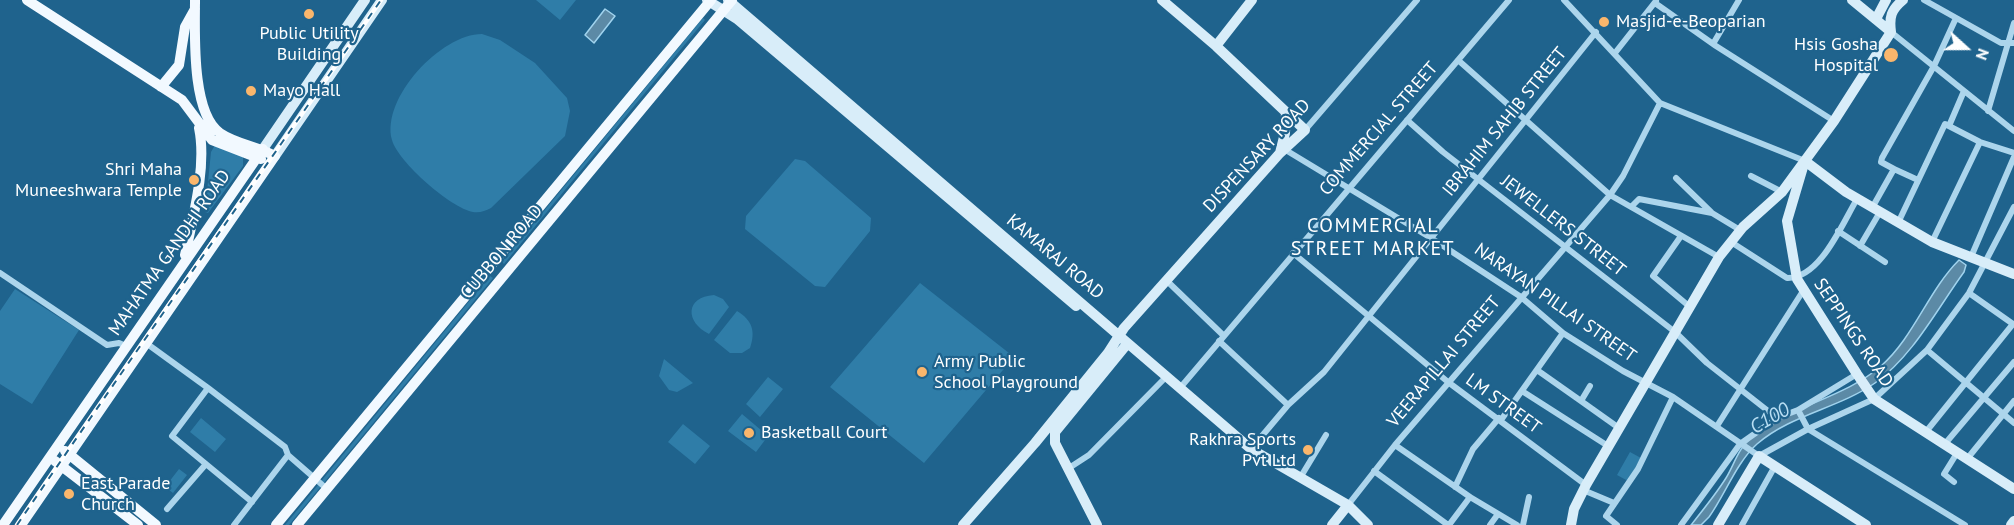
<!DOCTYPE html>
<style>
body{margin:0}
#map{position:relative;width:2014px;height:525px;overflow:hidden;background:#1f638d;font-family:"PT Sans",sans-serif}
canvas{display:block}
.north{position:absolute;left:1936px;top:18px;width:60px;height:60px;-webkit-text-stroke:4px #1f638d;paint-order:stroke;rotate:111deg;font-size:16px;font-weight:700;line-height:24px;text-align:center;color:#fff}
.north::after{content:'';display:block;margin:auto;width:21px;height:27px;background:#fff;clip-path:polygon(50% 0,100% 100%,50% 72%,0 100%)}
</style>
<div id="map">
<canvas width="2014" height="525"></canvas>
<div class="north">N</div>
</div>
<script>
const ctx = document.querySelector('canvas').getContext('2d');
ctx.lineJoin = 'round';
function fillPath(path, color) {
  ctx.fillStyle = color;
  ctx.fill(path, 'evenodd');
}
function stroke(path, color, width, dash) {
  ctx.strokeStyle = color;
  ctx.lineWidth = width;
  ctx.lineCap = dash ? 'butt' : 'round';
  ctx.setLineDash(dash || []);
  ctx.stroke(path);
}
function label(font, color, halo, rows, align = 'center') {
  ctx.font = font + ' "PT Sans",sans-serif';
  ctx.lineWidth = 4.5;
  ctx.setLineDash([]);
  ctx.textBaseline = 'middle';
  ctx.strokeStyle = halo;
  ctx.fillStyle = color;
  for (const [text, x, y, turn = 0] of rows) {
    ctx.save();
    ctx.translate(x, y);
    ctx.rotate((+turn || 0) * Math.PI / 180);
    ctx.textAlign = isNaN(turn) ? turn : align;
    if (halo) ctx.strokeText(text, 0, 0);
    ctx.fillText(text, 0, 0);
    ctx.restore();
  }
}
fillPath(new Path2D(`
 M536,0H576L560,20Z
 M703,18L705,20L504,264L502,262Z
 M482,34L500,40L535,63L567,98L570,111L565,136L491,208C485,211 480,213 473,212C451,208 398,162 392,140C381,98 441,34 482,34Z
 M215,145L243,156V166L208,213L205,212L211,152Z
 M795,159L805,161L871,218L870,231L825,287L815,286L745,229L746,216Z
 M490,276L493,278L289,525H285Z
 M920,283L1014,357L924,463L830,387Z
 M15,289L79,330L32,404L0,384V311Z
 M714,295L723,299L729,307L709,334C685,322 685,297 714,295Z
 M737,311C752,320 756,331 750,348L742,353H730L714,340Z
 M664,359L693,383L677,392L669,390L659,376Z
 M768,377L783,389L760,417L746,404Z
 M742,414L768,436L756,452L728,431Z
 M201,418L226,439L215,452L190,432Z
 M683,424L710,446L695,464L668,442Z
 M1630,452L1641,458L1628,481L1617,475Z
 M179,469L187,475L173,493L165,487Z`), '#2f7da8');
const water = new Path2D(`
 M605,9L615,16L594,43L585,35Z
 M1959,260L1966,265L1964,272C1937,309 1913,356 1875,383C1839,408 1790,415 1757,444C1736,463 1725,495 1709,517L1701,525H1691C1703,510 1716,494 1726,478C1734,465 1738,449 1750,439C1787,406 1843,399 1881,366C1914,337 1928,291 1959,260Z`);
fillPath(water, '#5c8aa6');
stroke(water, '#a0d3ee', 1.5);
stroke(new Path2D(`
 M1564,0L1660,103L1805,161
 M1924,0L2001,43H2014
 M1655,3L1716,46L1834,121
 M1891,32L2014,131
 M1713,44L1739,0
 M1615,53L1656,1
 M1458,60L1610,195L1719,257
 M1988,111L2014,23
 M1407,120L1443,152L1675,332L1707,363L1777,418L1798,410L1857,374
 M1949,126L1964,91
 M1305,130L1417,0
 M1284,149L1431,238L1521,297L1563,333L1623,371L1673,397L1759,456L1808,429L1874,399L1927,350L1969,293L2014,207
 M1894,169L1881,162L1882,158L1934,66L1956,18
 M1751,176L1782,192
 M1676,178L1711,212
 M1631,207L1639,199L1712,213L1740,230
 M1872,208L1894,169L1918,180
 M1898,223L1945,124L1980,142L2014,153
 M1838,231L1885,262
 M1681,236L1653,276L1690,307
 M1731,242L1787,278C1820,279 1842,224 1857,199
 M1932,242L1980,142
 M1860,246L1880,212
 M1293,253L1448,382L1586,485
 M1971,257L2014,157
 M0,273L107,345L119,343L126,346
 M1166,280L1224,336
 M1219,341L1288,405
 M146,343L208,388
 M1927,350L2014,423
 M1537,370L1581,401
 M1590,386L1581,401L1619,428
 M1180,388L1509,0
 M1522,391L1608,446
 M1798,410L1808,429L1965,525
 M1501,420L1563,333
 M1717,426L1803,291
 M1925,433L2013,324L1969,293
 M1395,445L1470,497L1517,525
 M1944,445L2014,362
 M1251,449L1288,405L1324,372L1596,32
 M1967,459L2014,401
 M1069,468L1089,455L1166,377
 M1374,471L1448,525
 M1300,478L1326,435
 M1954,482L1944,474L1957,453
 M1455,487L1473,449L1499,418
 M1583,490L1614,503
 M252,502L172,436L208,388L285,447L288,455L327,489
 M1348,505L1395,445L1610,195L1623,176L1660,103
 M167,509L206,464
 M234,525L288,455
 M1449,525L1470,497
 M1490,525L1498,514
 M1523,525L1529,497
 M1617,525L1606,516L1638,469L1673,397
 M1681,525L1740,444L1777,418
 M1742,525L1775,466`), '#acd5ec', 6);
stroke(new Path2D(`
 M707,0L737,19L1076,306
 M728,0L1251,449L1348,505L1368,525
 M1852,0L1891,32
 M1876,19L1886,0
 M1891,32C1889,17 1891,10 1903,0
 M1216,46L1252,0
 M263,149L365,0
 M1280,153L1285,133L1286,112
 M275,156L382,0
 M1805,161L1846,192L1932,242L2014,274
 M1803,167L1787,221L1797,279L1857,374L1874,399L2014,489
 M963,525L1035,443L1108,353L1124,328L1280,153L1305,130L1216,46L1162,0
 M1097,525L1055,443V432L1127,344
 M1332,525L1348,505
 M1571,525L1574,509L1586,485L1719,257L1743,227L1782,192L1834,121L1891,32
 M1718,525L1759,456L1866,525
 M2011,525L2014,521`), '#d8edf9', 10);
stroke(new Path2D(`
 M27,0L182,100L212,140L261,159
 M161,87L179,65L185,27L195,9
 M185,255C193,217 207,166 199,128
 M65,451L156,525
 M55,461L138,525
 M3,525L263,149
 M21,525L275,156C257,146 236,144 220,133C191,113 195,32 195,0
 M276,525L711,0
 M297,525L732,0`), '#f2f9ff', 10);
const rail = new Path2D(`
 M17,525C137,349 260,175 381,0`);
stroke(rail, '#fff', 4.5);
stroke(rail, '#1f638d', 2, [7]);
for (const [x, y, r, color] of [
 [309,14,6,"#fab66c"],
 [1604,22,6,"#fab66c"],
 [1891,55,8,"#fab66c"],
 [251,91,6,"#fab66c"],
 [194,180,6,"#fab66c"],
 [922,372,6,"#fab66c"],
 [749,433,6,"#fab66c"],
 [1308,450,6,"#fab66c"],
 [69,494,6,"#fab66c"]
]) {
  const dot = new Path2D();
  dot.arc(x, y, r, 0, 2 * Math.PI);
  ctx.fillStyle = color;
  ctx.fill(dot);
  stroke(dot, '#1f638d', 2);
}
label('18px', '#fff', '#1f638d', [
 ["Masjid-e-Beoparian",1616,22],
 ["Public Utility",309,34,"center"],
 ["Building",309,55,"center"],
 ["Hsis Gosha",1878,45,"right"],
 ["Hospital",1878,66,"right"],
 ["Mayo Hall",263,91],
 ["Shri Maha",182,170,"right"],
 ["Muneeshwara Temple",182,191,"right"],
 ["Army Public",934,362],
 ["School Playground",934,383],
 ["Basketball Court",761,433],
 ["Rakhra Sports",1296,440,"right"],
 ["Pvt Ltd",1296,461,"right"],
 ["East Parade",81,484],
 ["Church",81,505]
], 'left');
label('18px', '#fff', '#1f638d', [
 ["IBRAHIM SAHIB STREET",1505,122,-51],
 ["COMMERCIAL STREET",1379,129,-49],
 ["DISPENSARY ROAD",1257,156,-47],
 ["JEWELLERS STREET",1563,226,38],
 ["CUBBON ROAD",502,252,-50],
 ["MAHATMA GANDHI ROAD",170,253,-55],
 ["KAMARAJ ROAD",1055,257,40],
 ["NARAYAN PILLAI STREET",1555,303,35],
 ["SEPPINGS ROAD",1853,333,56],
 ["VEERAPILLAI STREET",1444,362,-50],
 ["LM STREET",1503,404,36]
]);
ctx.letterSpacing = '1.5px';
label('20px', '#fff', '#1f638d', [
 ["COMMERCIAL",1373,226],
 ["STREET MARKET",1373,249]
]);
ctx.letterSpacing = '0px';
label('italic 20px', '#b8def3', '#1f638d', [
 ["C100",1770,419,-30]
]);
</script>
